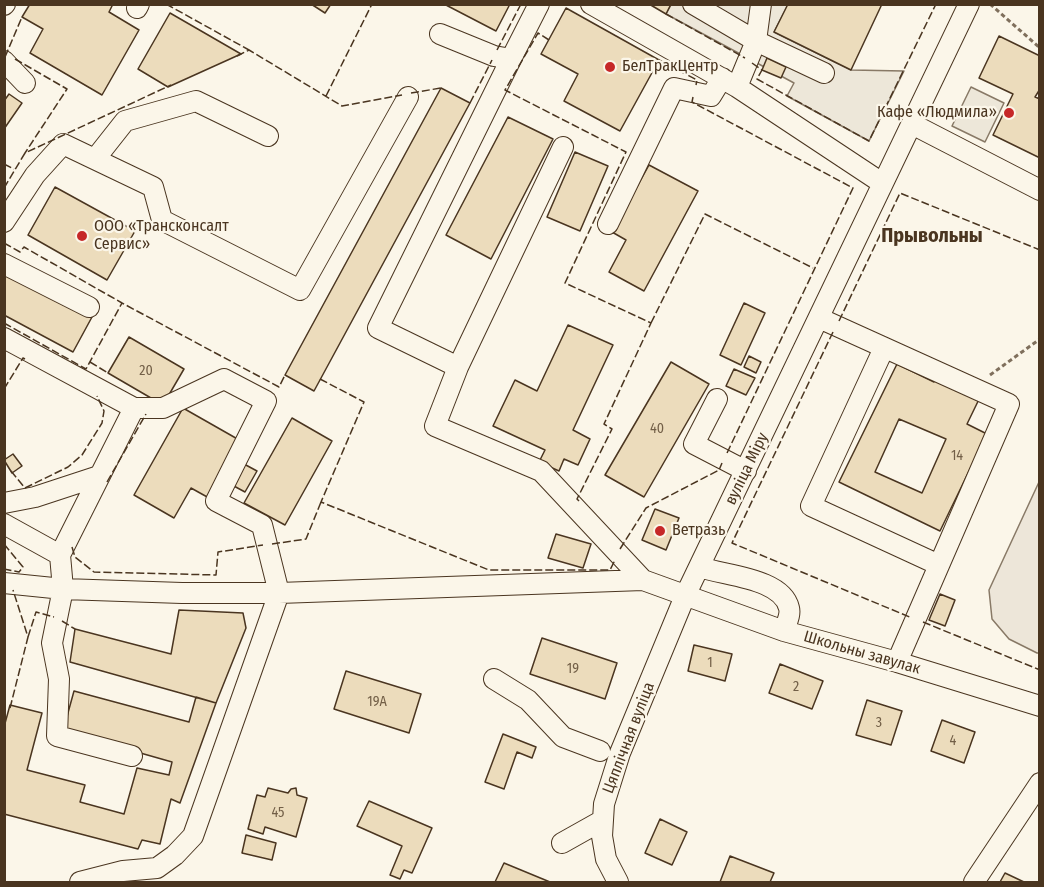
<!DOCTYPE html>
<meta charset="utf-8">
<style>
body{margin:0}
#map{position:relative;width:1044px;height:887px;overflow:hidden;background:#fbf6e9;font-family:"Fira Sans Condensed",sans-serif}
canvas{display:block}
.frame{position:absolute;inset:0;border:6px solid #4a3520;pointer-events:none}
</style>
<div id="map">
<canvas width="1044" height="887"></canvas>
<div class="frame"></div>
</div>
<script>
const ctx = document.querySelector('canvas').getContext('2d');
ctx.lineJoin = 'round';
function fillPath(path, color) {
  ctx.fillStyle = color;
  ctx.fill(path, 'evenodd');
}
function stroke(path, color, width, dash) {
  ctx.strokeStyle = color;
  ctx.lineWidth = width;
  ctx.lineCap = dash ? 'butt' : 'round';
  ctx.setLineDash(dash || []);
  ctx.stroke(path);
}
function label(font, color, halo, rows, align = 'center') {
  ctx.font = font + ' "Fira Sans Condensed",sans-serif';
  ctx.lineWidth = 4.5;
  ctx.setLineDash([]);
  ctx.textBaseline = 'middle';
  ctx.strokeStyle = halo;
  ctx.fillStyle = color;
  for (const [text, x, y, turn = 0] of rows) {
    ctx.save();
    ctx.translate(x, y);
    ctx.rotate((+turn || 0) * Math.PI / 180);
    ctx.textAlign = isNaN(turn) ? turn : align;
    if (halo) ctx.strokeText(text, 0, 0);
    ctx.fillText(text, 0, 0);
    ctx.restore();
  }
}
const green = new Path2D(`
 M1039,482L1040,653H1037L1009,639L992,619L989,590Z`);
fillPath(green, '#ede6d9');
stroke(green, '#887966', 1.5);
const parking = new Path2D(`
 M671,5H788L774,32L851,70L904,71L869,141L787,96L794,83L666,14Z
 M971,87L1004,103L985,142L952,126Z`);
fillPath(parking, '#ede7d9');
stroke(parking, '#887966', 1.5);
const building = new Path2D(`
 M30,4H113L109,12L139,30L102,95L30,53L43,29L22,17Z
 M311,4H331L325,13Z
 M444,4H510L496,31Z
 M649,4H671L666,14Z
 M788,4H882L851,70L774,32Z
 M566,8L659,60L620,131L564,101L578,74L541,54Z
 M170,13L241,54L168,87L138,69Z
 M999,36L1040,56V89L1035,97L1040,99V158L993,135L1013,94L979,78Z
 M767,58L786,67L781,78L762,70Z
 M441,88L470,103L314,391L285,375Z
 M9,94L22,103L4,129V101Z
 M508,117L553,139L491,259L446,235Z
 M575,152L608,166L580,231L547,217Z
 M649,165L698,191L644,291L609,272L626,240L612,232Z
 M55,187L135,231L107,280L28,235Z
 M4,270L92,317L73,352L4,315Z
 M744,303L765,313L741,365L720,355Z
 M568,325L613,345L573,430L590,439L578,465L564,459L559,471L539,462L545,450L493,426L515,380L537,391Z
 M129,337L184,369L163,405L108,373Z
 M749,356L761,362L756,373L744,367Z
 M671,362L709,384L644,497L605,475Z
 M897,364L934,382L941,368L984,389L967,424L987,434L940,531L839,482ZM899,419L946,439L922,493L875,472Z
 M734,369L755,378L746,395L726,386Z
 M183,408L241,441L209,498L191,488L174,518L134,495Z
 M292,418L332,441L285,525L244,503Z
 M13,454L22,466L12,473L4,460Z
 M244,464L257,471L245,492L232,485Z
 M655,509L679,518L666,550L642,540Z
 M556,534L591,544L583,568L548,558Z
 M940,594L955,600L945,626L929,620Z
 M179,610L243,613L246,628L216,703L70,662L75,629L171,654Z
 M542,638L617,663L605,699L530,674Z
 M694,645L732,654L725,681L688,671Z
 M780,664L823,681L812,709L769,693Z
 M346,671L421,694L409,733L334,709Z
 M74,691L189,722L196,697L216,703L180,803L171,799L160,844L142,840L138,849L4,814V727L10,705L42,713L27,770L85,785L80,802L124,814L137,768L169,775L172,762L63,731Z
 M867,700L902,711L891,745L856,735Z
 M942,720L975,732L964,763L931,751Z
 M503,734L536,747L532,758L517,752L504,789L485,782Z
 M268,788L288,793L291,789L296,788L297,795L307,798L296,837L265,827L263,834L248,829L257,795L265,797Z
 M369,801L432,828L412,873L404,870L400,879L390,875L402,846L357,826Z
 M660,819L687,832L672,865L645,853Z
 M246,835L276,843L272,860L242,853Z
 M730,856L774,873L770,882H720Z
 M504,863L550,882H495Z
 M1005,873L1024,882H1000Z`);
fillPath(building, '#ecdcbc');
stroke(building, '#4a3520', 1.5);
const minor = new Path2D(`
 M591,4L737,87L882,183
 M693,4L756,41L824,73
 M4,5L5,4
 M137,8L139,4
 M440,34L494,56L511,59L539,4
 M511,59L378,328L458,367L563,147
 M4,61L25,83
 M737,87L756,41L761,4
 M912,124L1040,190
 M95,159L125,121L196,101L268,136
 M4,222L35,175L63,144L153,187L162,220L300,290L408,97
 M608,224L674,88L711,96L722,78
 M4,264L89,307
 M819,318L1009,404L897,662
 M4,338L134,408H163L224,379L266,401L216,501L262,525L279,593L193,836L175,855L157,868L123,871L80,882
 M884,348L811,506L939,565
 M458,367L435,426L541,471L643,580
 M717,399L694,444L746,471
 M4,503L35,497L99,476
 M4,524L60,555L63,589L52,643L59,679L57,736L132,756
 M60,555L134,408
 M700,567C725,576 782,578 789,608C791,615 786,624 784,631
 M4,583L63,589L182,593H279L643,580L784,631L897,662L1040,706
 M494,679L528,700L563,737L600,751
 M562,843L603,820
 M618,882L606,859L602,836L604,804L620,753L685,596L969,4
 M974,882L1040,783`);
stroke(minor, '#4a3520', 22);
stroke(new Path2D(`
 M990,4L1040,48
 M990,375L1040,339`), '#7f6f5c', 3, [4.5, 3]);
stroke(minor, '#fbf6e9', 20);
stroke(new Path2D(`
 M166,4L249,50
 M666,14L745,58
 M549,40L538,33L505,90L626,152L565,283L651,323L604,424L612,429L577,499L579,501
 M497,50L521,4
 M237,56L249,50L342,106L402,95
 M5,57L22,17
 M15,59L67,89L25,153
 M659,60L697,80L696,85
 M752,63L762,70L757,79L869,141L936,4
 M411,93L441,88
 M326,96L372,4
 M693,97L692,102L853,188L727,453
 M470,103L492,60
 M4,164L14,169
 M4,188L25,153L171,85
 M4,243L20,252L24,247L122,303L279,387L285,375
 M839,321L900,193L1040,250
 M4,323L86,369L122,303
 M651,323L705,214L813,268
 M833,332L732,543L912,618
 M90,362L108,373
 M320,379L364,402L321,502L489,570H610L615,560
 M4,389L23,358L25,359
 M11,471L25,488L68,467L82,455L102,423L104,411L97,396
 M107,482L146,414
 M4,544L23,567L19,572L4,569
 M272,544L306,539L321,502
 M72,547L75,557L94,572L216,575L218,552L263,545
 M620,549L646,508L719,470L722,463
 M62,621L75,629
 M923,622L1040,670
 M28,637L36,612L54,617
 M10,708L28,637L13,590`), '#4a3520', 1.5, [8, 3]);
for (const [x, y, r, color] of [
 [610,67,6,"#c62828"],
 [1009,113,6,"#c62828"],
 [82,236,6,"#c62828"],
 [660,531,6,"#c62828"]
]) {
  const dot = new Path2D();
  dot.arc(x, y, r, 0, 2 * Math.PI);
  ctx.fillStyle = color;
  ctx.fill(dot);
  stroke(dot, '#fbf6e9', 2);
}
label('14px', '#725f47', null, [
 ["20",146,371],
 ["40",657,429],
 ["14",957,456],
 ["1",710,663],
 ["19",573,669],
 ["2",796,687],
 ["19А",377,702],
 ["3",879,723],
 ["4",953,741],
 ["45",278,813]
]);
label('16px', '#4a3520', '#fbf6e9', [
 ["БелТракЦентр",622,67],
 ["Кафе «Людмила»",997,113,"right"],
 ["ООО «Трансконсалт",94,227],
 ["Сервис»",94,245],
 ["Ветразь",672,531]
], 'left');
label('16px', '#4a3520', '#fbf6e9', [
 ["вуліца Міру",747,469,-64],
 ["Школьны завулак",862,653,16],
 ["Цяплічная вуліца",629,738,-69]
]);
label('bold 20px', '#4a3520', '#fbf6e9', [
 ["Прывольны",932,236]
]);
</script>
